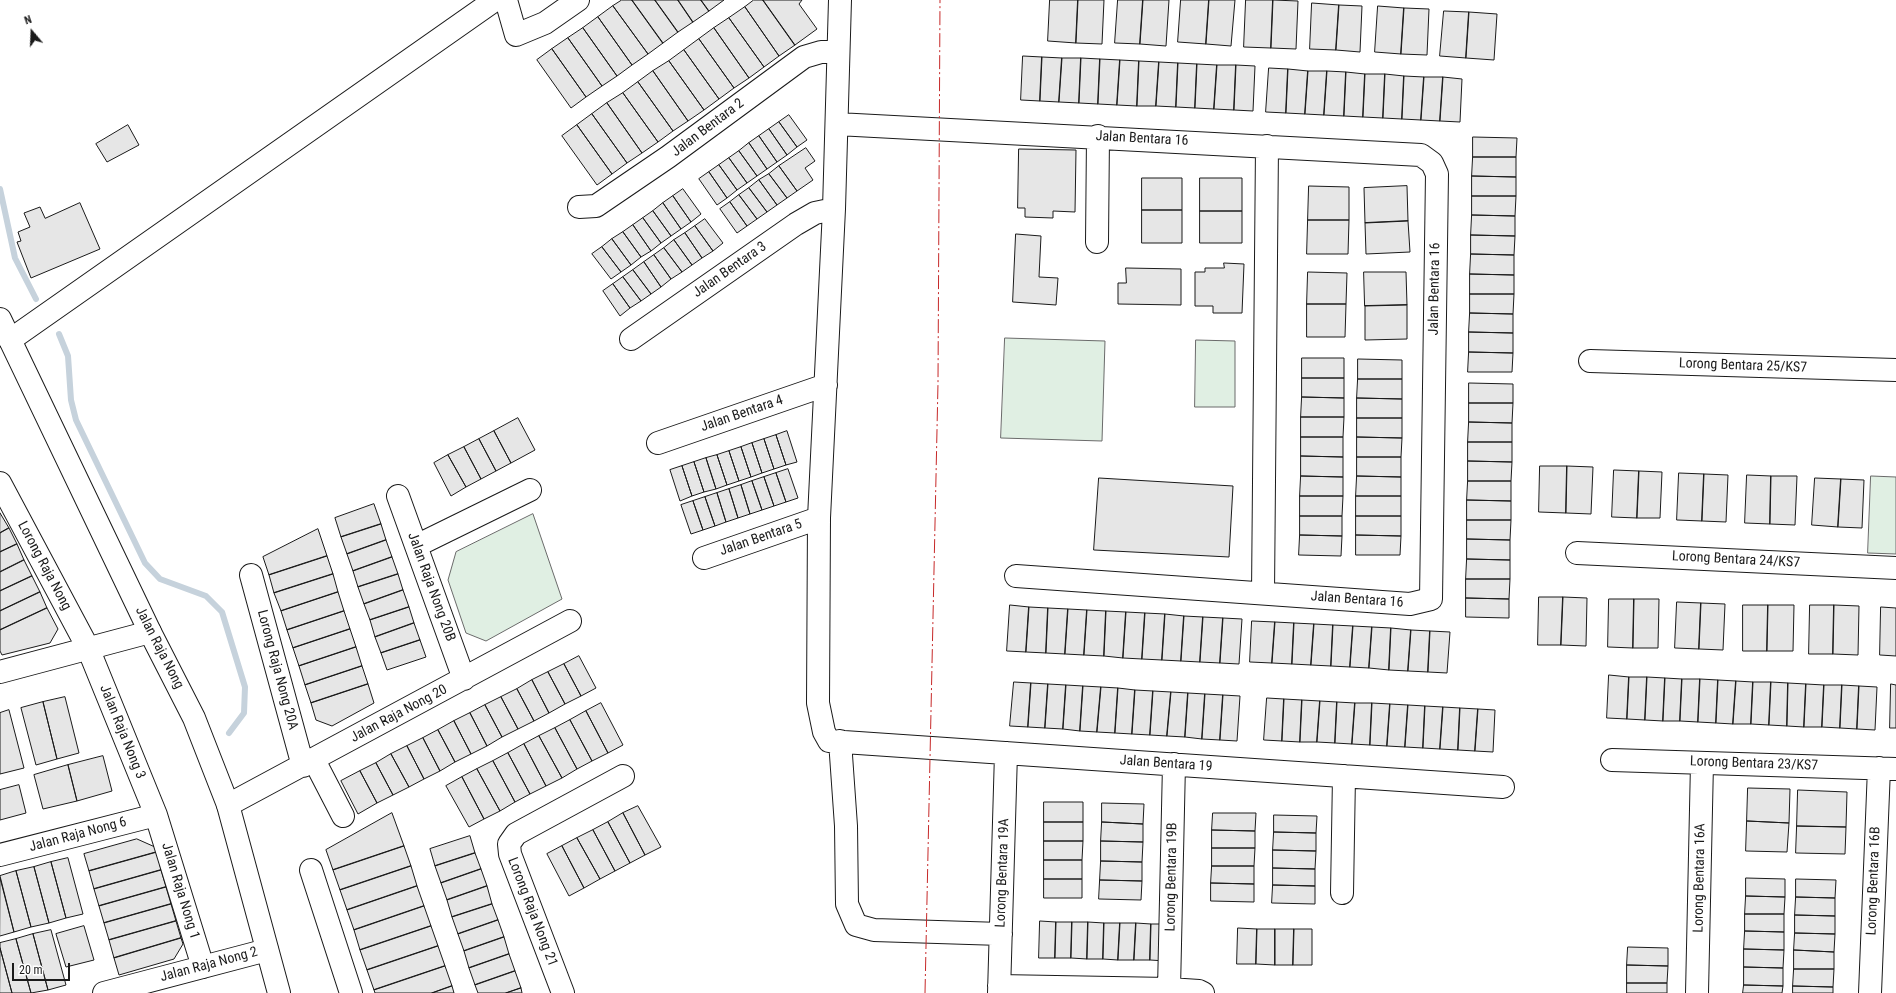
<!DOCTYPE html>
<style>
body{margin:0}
#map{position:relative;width:1896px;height:993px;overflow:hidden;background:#fff;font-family:"Roboto Condensed",sans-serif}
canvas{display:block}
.north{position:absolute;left:12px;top:12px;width:40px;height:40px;-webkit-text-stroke:3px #fff;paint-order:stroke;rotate:341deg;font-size:11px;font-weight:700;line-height:16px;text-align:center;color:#1a1a1a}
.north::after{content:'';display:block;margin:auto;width:14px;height:18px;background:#1a1a1a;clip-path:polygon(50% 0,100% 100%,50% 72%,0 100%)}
.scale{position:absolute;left:12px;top:963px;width:58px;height:18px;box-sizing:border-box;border:2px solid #1a1a1a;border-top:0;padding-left:5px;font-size:12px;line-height:14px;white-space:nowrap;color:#1a1a1a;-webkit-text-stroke:3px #fff;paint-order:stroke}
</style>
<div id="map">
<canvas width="1896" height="993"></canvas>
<div class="north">N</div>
<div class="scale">20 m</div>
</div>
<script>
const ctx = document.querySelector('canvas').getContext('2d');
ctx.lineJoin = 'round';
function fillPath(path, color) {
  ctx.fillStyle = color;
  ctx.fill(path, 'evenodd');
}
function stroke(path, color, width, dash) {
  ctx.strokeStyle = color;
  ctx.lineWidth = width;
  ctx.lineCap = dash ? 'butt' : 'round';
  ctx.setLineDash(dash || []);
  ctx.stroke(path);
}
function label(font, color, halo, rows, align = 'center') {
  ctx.font = font + ' "Roboto Condensed",sans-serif';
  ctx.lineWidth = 3;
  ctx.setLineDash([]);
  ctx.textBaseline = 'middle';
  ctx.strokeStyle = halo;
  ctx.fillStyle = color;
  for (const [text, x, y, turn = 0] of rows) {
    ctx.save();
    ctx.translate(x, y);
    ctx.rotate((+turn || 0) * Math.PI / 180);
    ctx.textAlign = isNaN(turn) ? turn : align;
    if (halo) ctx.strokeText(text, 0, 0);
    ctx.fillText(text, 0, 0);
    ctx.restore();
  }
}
const green = new Path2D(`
 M1005,338L1105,341L1102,441L1001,438Z
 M1196,340L1235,341V407H1195Z
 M1871,476L1896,477V554L1868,553Z
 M533,514L562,599L486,641L466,633L448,580L456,552Z`);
fillPath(green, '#e0efe3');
stroke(green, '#6a6a6a', 1);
stroke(new Path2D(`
 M0,189L15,258L36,299
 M59,334L68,356L71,400L76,420L145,563L160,579L206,596L222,612L245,687L244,713L229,733`), '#c6d2dc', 6);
const building = new Path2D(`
 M622,0H632L663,43L648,54L613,6Z
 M632,0H655L678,32L663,43Z
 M655,0H678L693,22L678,32Z
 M678,0H701L709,11L693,22Z
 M701,0H724L709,11Z
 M754,0H763L795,45L779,56L745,7Z
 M763,0H802L799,4L817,29L795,45Z
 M1050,0H1078L1076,43L1048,41Z
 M1078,0H1104L1102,44L1076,43Z
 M1118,0H1143L1140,44L1115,43Z
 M1143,0H1169L1166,46L1140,44Z
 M1181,0H1209L1206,44L1178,42Z
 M1209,0H1235L1231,46L1206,44Z
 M1246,0H1273L1271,48L1244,47Z
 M1273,0L1298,1L1296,49L1271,48Z
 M1312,3L1339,5L1336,50L1310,49Z
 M1339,5L1362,6L1360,52L1336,50Z
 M613,6L648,54L632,65L598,17Z
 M1378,6L1404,8L1401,54L1375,52Z
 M745,7L779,56L764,67L729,18Z
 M1404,8L1429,9L1427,55L1401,54Z
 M1444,11L1469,12L1466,58L1440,56Z
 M1469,12L1497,14L1494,60L1466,58Z
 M598,17L632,65L617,76L583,28Z
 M729,18L764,67L749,78L714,28Z
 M583,28L617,76L602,86L568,38Z
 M714,28L749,78L734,88L699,39Z
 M568,38L602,86L586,97L552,49Z
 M699,39L734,88L719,99L684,50Z
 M552,49L586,97L571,108L537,60Z
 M684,50L719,99L704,110L669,61Z
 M1023,56L1042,57L1040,101L1021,100Z
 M1042,57L1062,58L1059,102L1040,101Z
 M1062,58H1081L1079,103L1059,102Z
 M1081,58L1100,59L1098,104L1079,103Z
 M1100,59L1120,60L1117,105L1098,104Z
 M1120,60L1139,61L1137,106L1117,105Z
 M669,61L704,110L688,121L653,71Z
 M1139,61L1159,62L1156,106H1137Z
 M1159,62L1178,63L1176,107L1156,106Z
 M1178,63L1197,64L1195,108L1176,107Z
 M1197,64L1217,65L1214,109L1195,108Z
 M1217,65H1236L1234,110L1214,109Z
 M1236,65L1255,66L1253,111L1234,110Z
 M1269,68L1288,69L1286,113L1266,112Z
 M1288,69L1308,71L1305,114L1286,113Z
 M653,71L688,121L673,131L638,82Z
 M1308,71H1327L1324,115L1305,114Z
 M1327,71L1346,72L1344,116L1324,115Z
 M1346,72L1365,74L1363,117L1344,116Z
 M1365,74H1385L1383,118L1363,117Z
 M1385,74L1404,76L1402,119L1383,118Z
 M1404,76L1424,77L1421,120L1402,119Z
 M1424,77H1443L1440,121L1421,120Z
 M1443,77L1462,79L1460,122L1440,121Z
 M638,82L673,131L658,142L623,93Z
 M623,93L658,142L642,153L607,103Z
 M607,103L642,153L627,163L592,114Z
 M592,114L627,163L612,174L577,125Z
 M789,115L807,140L797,147L779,122Z
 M779,122L797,147L787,155L769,129Z
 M128,125L139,145L107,162L96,144Z
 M577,125L612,174L597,185L562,136Z
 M769,129L787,155L777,162L759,136Z
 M759,136L777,162L767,169L749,143Z
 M1473,137L1517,138L1516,157H1473Z
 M749,143L767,169L757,176L739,151Z
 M806,148L815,161L805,168L813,180L797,191L779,166Z
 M1019,149L1076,150L1075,212L1053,211V218L1025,217V208H1018Z
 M739,151L757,176L747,183L729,158Z
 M1473,157H1516V177L1472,176Z
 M729,158L747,183L737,190L719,165Z
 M719,165L737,190L727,198L709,172Z
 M779,166L797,191L787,198L769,174Z
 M709,172L727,198L717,205L699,179Z
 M769,174L787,198L777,205L759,180Z
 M1472,176L1516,177V196H1472Z
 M1142,178H1182V210H1142Z
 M1200,178H1242V211H1200Z
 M759,180L777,205L767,212L749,188Z
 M1309,186L1349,187V220H1308Z
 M1407,186L1408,221L1365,223L1364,188Z
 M749,188L767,212L757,219L739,195Z
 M683,189L701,214L691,222L673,196Z
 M739,195L757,219L747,226L730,202Z
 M673,196L691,222L681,229L663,203Z
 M1472,196H1516L1515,216L1472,215Z
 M730,202L747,226L737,233L720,209Z
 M80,203L100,249L31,278L17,242L21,241L18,232L30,227L24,213L40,207L45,218Z
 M663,203L681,229L671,236L653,211Z
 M1142,210H1182V243H1142Z
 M653,211L671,236L661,243L643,218Z
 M1200,211H1242V243H1200Z
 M1472,215L1515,216V236L1471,235Z
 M643,218L661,243L651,251L633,225Z
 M705,219L723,243L713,251L695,226Z
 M1308,220H1349L1348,254H1307Z
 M1408,221L1410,252L1366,254L1365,223Z
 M633,225L651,251L641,257L623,232Z
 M695,226L713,251L702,258L685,233Z
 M623,232L641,257L631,265L612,239Z
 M685,233L702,258L692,265L674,240Z
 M1016,234L1041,236L1039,277L1058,278L1056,305L1013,302Z
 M1471,235L1515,236L1514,255L1471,254Z
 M612,239L631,265L621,272L602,247Z
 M674,240L692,265L682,272L664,248Z
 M602,247L621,272L611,279L592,254Z
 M664,248L682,272L671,279L654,255Z
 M1471,254L1514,255V275L1470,274Z
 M654,255L671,279L661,287L644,262Z
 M644,262L661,287L651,294L633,270Z
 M1224,263L1244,264L1242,313H1213V306H1195V272H1205V268H1224Z
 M1126,268L1181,269V305L1118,304V283H1126Z
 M633,270L651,294L641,301L623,277Z
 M1308,272L1347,273L1346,304H1307Z
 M1364,272H1406L1407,305L1365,306Z
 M1470,274L1514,275V294H1470Z
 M623,277L641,301L630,308L613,284Z
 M613,284L630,308L620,316L603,291Z
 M1470,294H1514L1513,314L1470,313Z
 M1307,304H1346L1345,337H1307Z
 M1407,305V339L1365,340V306Z
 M1470,313L1513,314V333L1469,332Z
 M1469,332L1513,333V353L1469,352Z
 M1469,352L1513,353L1512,372H1468Z
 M1302,358H1344V378H1302Z
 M1358,359L1402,360V379H1358Z
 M1302,378H1344V398L1302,397Z
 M1358,379H1402V399L1357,398Z
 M1469,383L1513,384V403H1469Z
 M1302,397L1344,398V417H1301Z
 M1357,398L1402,399V418H1357Z
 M1469,403H1513L1512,423L1469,422Z
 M1301,417H1344L1343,437H1301Z
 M518,418L535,450L511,463L494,431Z
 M1357,418H1402V438L1357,437Z
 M1469,422L1512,423V442H1468Z
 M494,431L511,463L496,471L479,439Z
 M787,431L797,462L786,465L776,435Z
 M776,435L786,465L774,469L764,439Z
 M1301,437H1343V457L1301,456Z
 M1357,437L1402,438L1401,457H1357Z
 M479,439L496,471L481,479L464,447Z
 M764,439L774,469L762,473L752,443Z
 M1468,442H1512V462L1468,461Z
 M752,443L762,473L751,477L741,447Z
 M464,447L481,479L466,487L448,455Z
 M741,447L751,477L739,481L729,451Z
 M729,451L739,481L727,485L717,455Z
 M448,455L466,487L451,496L434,463Z
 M717,455L727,485L716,489L706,458Z
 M1301,456L1343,457V477L1301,476Z
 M1357,457H1401V477L1357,476Z
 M706,458L716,489L704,492L694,462Z
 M1468,461L1512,462L1511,481H1468Z
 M694,462L704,492L692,496L682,466Z
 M682,466L692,496L680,501L670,470Z
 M1540,466H1567L1566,513L1539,512Z
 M1567,466L1593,467L1591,514L1566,513Z
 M788,469L798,498L786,502L776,473Z
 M1614,470L1639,471L1637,518L1612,517Z
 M1639,471L1662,472L1660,518H1637Z
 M776,473L786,502L774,506L764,477Z
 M1679,473L1704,474L1702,521L1677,520Z
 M1704,474L1728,475L1726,522L1702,521Z
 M1747,475L1771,476L1770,524L1745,523Z
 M1301,476L1343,477V496H1300Z
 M1357,476L1401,477V496H1356Z
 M1771,476H1797L1795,525L1770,524Z
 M764,477L774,506L762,510L752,481Z
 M1099,478L1233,486L1229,557L1094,550Z
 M1815,478L1841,479L1838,527L1812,525Z
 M1841,479L1864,480L1862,528L1838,527Z
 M752,481L762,510L750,514L741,485Z
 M1468,481H1511V501L1467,500Z
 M741,485L750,514L738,518L729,489Z
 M729,489L738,518L726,522L717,493Z
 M717,493L726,522L715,526L705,497Z
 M1300,496H1343L1342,516H1300Z
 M1356,496H1401V516H1356Z
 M705,497L715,526L703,530L693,501Z
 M1467,500L1511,501V520H1467Z
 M693,501L703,530L691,534L681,505Z
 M374,504L381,524L341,537L335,518Z
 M0,513L9,528L0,533Z
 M1300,516H1342V536L1300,535Z
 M1356,516H1401V536L1356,535Z
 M1467,520H1511L1510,540L1467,539Z
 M381,524L386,540L347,554L341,537Z
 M9,528L17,544L0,552V533Z
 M318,529L327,556L269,575L263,557Z
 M1300,535L1342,536L1341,556L1299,555Z
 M1356,535L1401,536L1400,555H1356Z
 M1467,539L1510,540V560L1467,559Z
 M386,540L392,557L353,571L347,554Z
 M17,544L24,560L0,572V552Z
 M327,556L333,574L274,593L269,575Z
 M392,557L398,574L358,587L353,571Z
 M1467,559L1510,560V579H1466Z
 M24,560L32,576L0,591V572Z
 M333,574L338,592L281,611L274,593Z
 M398,574L403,590L364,604L358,587Z
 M32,576L40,592L0,611V591Z
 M1466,579H1510L1509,599L1466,598Z
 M403,590L409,607L370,620L364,604Z
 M40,592L47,608L0,630V611Z
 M338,592L344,611L287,630L281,611Z
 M1539,597H1563L1561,645H1538Z
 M1563,597L1587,598L1586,646L1561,645Z
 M1466,598L1509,599V618L1466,617Z
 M1609,599H1634L1633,648L1608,647Z
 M1634,599H1659L1658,648H1633Z
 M1677,602L1701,603L1699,649L1675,648Z
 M1701,603L1725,604L1723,650L1699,649Z
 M1010,605L1029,607L1026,652L1007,651Z
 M1743,605H1768L1767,651H1743Z
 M1768,605H1794L1793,651H1767Z
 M1810,605H1834L1833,654H1809Z
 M1834,605L1859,606L1858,655L1833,654Z
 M409,607L414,623L375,637L370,620Z
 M1029,607L1048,608L1046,653L1026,652Z
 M1881,607L1896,608V656L1880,655Z
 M47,608L58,629L50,643L2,655L0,651V630Z
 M1048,608L1068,609L1065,654L1046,653Z
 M1068,609L1087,610L1084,655L1065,654Z
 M1087,610L1106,611L1104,656L1084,655Z
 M344,611L350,629L293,648L287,630Z
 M1106,611L1126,612L1123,658L1104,656Z
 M1126,612L1145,613L1142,659L1123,658Z
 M1145,613L1165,614L1162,660L1142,659Z
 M1165,614L1184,616L1181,661L1162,660Z
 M1184,616L1203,617L1200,662L1181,661Z
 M1203,617L1223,618L1220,663L1200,662Z
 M1223,618L1242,619L1239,664L1220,663Z
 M1252,621L1275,622L1272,663L1250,662Z
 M1275,622L1294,623L1292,664L1272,663Z
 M414,623L420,640L381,653L375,637Z
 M1294,623L1314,624L1311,665L1292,664Z
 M1314,624L1333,625L1331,666L1311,665Z
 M1333,625L1353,626L1350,667L1331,666Z
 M1353,626L1372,627L1369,668L1350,667Z
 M1372,627L1391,628L1389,670L1369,668Z
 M1391,628L1411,630L1408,671L1389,670Z
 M350,629L356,647L299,666L293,648Z
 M1411,630L1430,631L1428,672L1408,671Z
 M1430,631L1450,632L1447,673L1428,672Z
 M420,640L426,657L387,670L381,653Z
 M356,647L362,666L305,685L299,666Z
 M579,656L596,688L581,696L564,664Z
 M564,664L581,696L565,704L548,672Z
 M362,666L368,684L311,703L305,685Z
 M548,672L565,704L549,713L532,680Z
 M1609,675L1629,677L1627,719L1607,718Z
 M1629,677H1647L1645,720L1627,719Z
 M1647,677L1665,678L1663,721L1645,720Z
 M1665,678L1682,679L1680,721H1663Z
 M1682,679H1700L1698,722L1680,721Z
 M1700,679L1718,680L1716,723L1698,722Z
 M532,680L549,713L534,721L517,689Z
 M1718,680L1736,681L1733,724L1716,723Z
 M1736,681L1753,682L1751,724H1733Z
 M1014,682L1031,683L1028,727L1010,726Z
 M1753,682H1771L1769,725L1751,724Z
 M1771,682L1788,683L1787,726L1769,725Z
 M1031,683L1048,684L1045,728L1028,727Z
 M1788,683L1806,684L1804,727L1787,726Z
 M368,684L374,703L332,726L316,720L311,703Z
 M1048,684L1066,685L1063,729L1045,728Z
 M1806,684L1824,685L1822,727H1804Z
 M1891,684L1896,685V728H1890Z
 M1066,685L1083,686L1080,731L1063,729Z
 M1824,685H1842L1840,728L1822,727Z
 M1842,685L1859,686L1857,729L1840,728Z
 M1083,686L1101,687L1097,732L1080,731Z
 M1859,686L1877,687L1875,730L1857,729Z
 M1101,687L1118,688L1115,733L1097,732Z
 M1118,688L1135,690L1132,734L1115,733Z
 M517,689L534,721L518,729L501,697Z
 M1135,690L1153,691L1150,735L1132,734Z
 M1153,691L1171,692L1167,736L1150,735Z
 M1171,692L1188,693L1185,737L1167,736Z
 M1188,693L1205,694L1202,739L1185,737Z
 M1205,694L1223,695L1220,740L1202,739Z
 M1223,695L1240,696L1237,741L1220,740Z
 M65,697L79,753L57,759L43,702Z
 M501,697L518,729L502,737L485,705Z
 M1267,698L1284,699L1282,741L1264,740Z
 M1284,699L1302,700L1300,742L1282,741Z
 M1302,700L1320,701L1317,742H1300Z
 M1320,701L1337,702L1335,743L1317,742Z
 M43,702L57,759L36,765L21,708Z
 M1337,702L1355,703L1352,744L1335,743Z
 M601,703L623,745L608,753L586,711Z
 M1355,703H1372L1370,745L1352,744Z
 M1372,703L1390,704L1387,746L1370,745Z
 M1390,704L1408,705L1405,747L1387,746Z
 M485,705L502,737L487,746L470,713Z
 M1408,705L1425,706L1423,748L1405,747Z
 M1425,706L1443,707L1440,749L1423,748Z
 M1443,707L1460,708L1458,750L1440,749Z
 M1460,708L1478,709L1475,751L1458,750Z
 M1478,709L1495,710L1493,752L1475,751Z
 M9,710L24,768L0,774V713Z
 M586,711L608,753L592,761L570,720Z
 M470,713L487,746L471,754L454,721Z
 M570,720L592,761L577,769L555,728Z
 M454,721L471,754L455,762L438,730Z
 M555,728L577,769L562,778L539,736Z
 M438,730L455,762L440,771L423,738Z
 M539,736L562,778L546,786L524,744Z
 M423,738L440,771L424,779L407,746Z
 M524,744L546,786L530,794L508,753Z
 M407,746L424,779L409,787L391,754Z
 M508,753L530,794L515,802L493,761Z
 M391,754L409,787L393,795L376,763Z
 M103,756L112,791L77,801L68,765Z
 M493,761L515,802L500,811L477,769Z
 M376,763L393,795L377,803L360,771Z
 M68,765L77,801L43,809L34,775Z
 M477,769L500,811L484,819L462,777Z
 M360,771L377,803L358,814L341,781Z
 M462,777L484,819L469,827L446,786Z
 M19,785L26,813L0,820V790Z
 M1748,788L1790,789L1789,823L1747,821Z
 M1798,790L1847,792L1846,827L1797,826Z
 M1044,802H1083V822H1044Z
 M1102,803L1144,804L1143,824L1102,822Z
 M638,806L661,847L645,855L623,813Z
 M392,813L404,846L333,870L326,850Z
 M623,813L645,855L630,863L608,822Z
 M1213,813H1256L1255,831L1212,830Z
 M1274,815L1317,816L1316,833L1274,832Z
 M1747,821L1789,823L1787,852L1746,851Z
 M608,822L630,863L615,871L593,830Z
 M1044,822H1083V841H1044Z
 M1102,822L1143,824V842L1101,841Z
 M1797,826L1846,827L1845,854L1796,853Z
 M593,830L615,871L600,879L577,838Z
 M1212,830L1255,831V848H1212Z
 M1274,832L1316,833V851L1273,850Z
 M470,836L475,853L435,866L430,849Z
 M577,838L600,879L584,888L562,846Z
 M137,839L155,847L157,852L89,871L84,854Z
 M1044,841H1083L1082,860H1044Z
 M1101,841L1143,842L1142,862L1101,861Z
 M404,846L411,866L340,890L333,870Z
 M562,846L584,888L569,896L547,854Z
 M1212,848H1255L1254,866H1212Z
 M1273,850L1316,851L1315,869L1273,868Z
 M157,852L161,870L94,889L89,871Z
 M475,853L481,869L441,883L435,866Z
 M68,858L83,914L66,918L51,862Z
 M1044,860H1082V879H1044Z
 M1101,861L1142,862V881L1100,880Z
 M51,862L66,918L49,923L34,867Z
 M411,866L417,886L347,910L340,890Z
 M1212,866H1254V884L1211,883Z
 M34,867L49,923L31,927L16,871Z
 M1273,868L1315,869V886L1273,885Z
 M481,869L487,886L447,900L441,883Z
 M161,870L166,887L99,906L94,889Z
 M16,871L31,927L14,932L0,876Z
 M0,878L14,932L0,936Z
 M1746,878L1785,879V897L1746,896Z
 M1044,879H1082V898H1044Z
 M1796,879L1836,880L1835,898L1796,897Z
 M1100,880L1142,881L1141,900L1099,899Z
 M1211,883L1254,884V902L1211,901Z
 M1273,885L1315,886V904L1272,903Z
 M417,886L424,906L354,930L347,910Z
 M487,886L492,904L452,917L447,900Z
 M166,887L171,904L104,923L99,906Z
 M1746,896L1785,897L1784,914H1745Z
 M1796,897L1835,898V916L1795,915Z
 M171,904L176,921L109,940L104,923Z
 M492,904L498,920L458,934L452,917Z
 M424,906L431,926L360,950L354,930Z
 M1745,914H1784V932L1745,931Z
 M1795,915L1835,916V934L1795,933Z
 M498,920L504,937L464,951L458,934Z
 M176,921L181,938L114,958L109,940Z
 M1040,921L1056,922L1055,958H1039Z
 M1056,922H1072L1071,958H1055Z
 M1072,922H1088L1087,959L1071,958Z
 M1088,922L1104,923L1103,959H1087Z
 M1104,923H1120L1118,960L1103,959Z
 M1120,923H1136L1134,960H1118Z
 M1136,923L1151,924L1150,960H1134Z
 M1151,924H1167L1166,961L1150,960Z
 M84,926L94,960L66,967L56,934Z
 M431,926L438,946L367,970L360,950Z
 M1238,928L1257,929L1256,964H1237Z
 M1257,929H1275V965L1256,964Z
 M1275,929H1294L1293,965H1275Z
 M1294,929H1312V965H1293Z
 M51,930L66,985L48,990L33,934Z
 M1745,931L1784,932V950L1744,949Z
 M1795,933L1835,934L1834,952L1794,950Z
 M33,934L48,990L31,993L16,939Z
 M504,937L509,954L469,968L464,951Z
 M181,938L183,944L174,959L119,975L114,958Z
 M16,939L31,993H12L0,948V943Z
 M438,946L445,966L374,990L367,970Z
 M1628,947L1668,948V966L1627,965Z
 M0,948L12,993H0Z
 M1744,949L1784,950L1783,968L1744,967Z
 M1794,950L1834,952V969H1794Z
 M509,954L515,971L475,985L469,968Z
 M1627,965L1668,966L1667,983H1627Z
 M445,966L452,986L432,993H375L374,990Z
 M1744,967L1783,968V986L1744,985Z
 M1794,969H1834L1833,987L1793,986Z
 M515,971L521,988L506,993H478L475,985Z
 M1627,983H1667V993H1627Z
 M1744,985L1783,986L1782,993H1743Z
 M452,986L454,993H432Z
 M1793,986L1833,987V993H1793Z
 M521,988L522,993H506Z`);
fillPath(building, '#e6e6e6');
stroke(building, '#1a1a1a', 1);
const minor = new Path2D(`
 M506,0L516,35L545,23L578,0
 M840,0L834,209L819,518L818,703L824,732L829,741L1503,787
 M837,124L1421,155L1432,163L1437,174L1431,599L1410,604L1016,576
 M579,207L596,206L668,157L804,57L821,52H838
 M1097,242L1098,136
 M631,339L796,224L815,213L834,209
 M10,340L495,0
 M1590,361L1896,370
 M658,443L826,385
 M0,483L88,648L156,815L203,967
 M398,496L464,679
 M416,546L530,490
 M1577,553L1896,568
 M704,558L819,518
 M251,575L303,766
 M1263,593L1267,146
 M0,672L150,632
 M840,741L846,826L847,904L856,925L874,930L1001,934
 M314,760L343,816
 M1612,760L1896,769
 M228,805L570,621
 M0,855L156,815
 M311,870L351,993
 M1342,893L1344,776
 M999,986L1169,989L1199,991L1203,993
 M1169,989L1174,764
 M104,993L267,950
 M563,993L510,854L509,844L516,834L623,776
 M999,993L1006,753
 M1697,993L1702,763
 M1870,993L1879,768`);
const major = new Path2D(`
 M0,319L150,632L194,718L228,805L279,993`);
stroke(minor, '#1a1a1a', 24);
stroke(major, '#1a1a1a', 24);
stroke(minor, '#fff', 22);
stroke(major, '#fff', 22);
stroke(new Path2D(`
 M925,993L938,383L940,0`), '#c62828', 1, [14, 3, 2, 3]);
label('14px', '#1a1a1a', '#fff', [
 ["Jalan Bentara 2",708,128,-37],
 ["Jalan Bentara 16",1142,139,3],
 ["Jalan Bentara 3",730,270,-35],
 ["Jalan Bentara 16",1435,289,-89],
 ["Lorong Bentara 25/KS7",1743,366,2],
 ["Jalan Bentara 4",742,414,-19],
 ["Jalan Bentara 5",761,538,-19],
 ["Lorong Bentara 24/KS7",1736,560,3],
 ["Lorong Raja Nong",44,566,62],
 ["Jalan Raja Nong 20B",431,587,70],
 ["Jalan Bentara 16",1357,600,4],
 ["Jalan Raja Nong",159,648,63],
 ["Lorong Raja Nong 20A",277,670,75],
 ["Jalan Raja Nong 20",399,714,-28],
 ["Jalan Raja Nong 3",122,732,68],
 ["Jalan Bentara 19",1166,764,4],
 ["Lorong Bentara 23/KS7",1754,764,2],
 ["Jalan Raja Nong 6",78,835,-15],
 ["Lorong Bentara 19A",1003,873,-88],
 ["Lorong Bentara 19B",1172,877,-89],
 ["Lorong Bentara 16A",1700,878,-89],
 ["Lorong Bentara 16B",1874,881,-88],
 ["Jalan Raja Nong 1",180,891,73],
 ["Lorong Raja Nong 21",532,912,69],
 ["Jalan Raja Nong 2",209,965,-15]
]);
</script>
